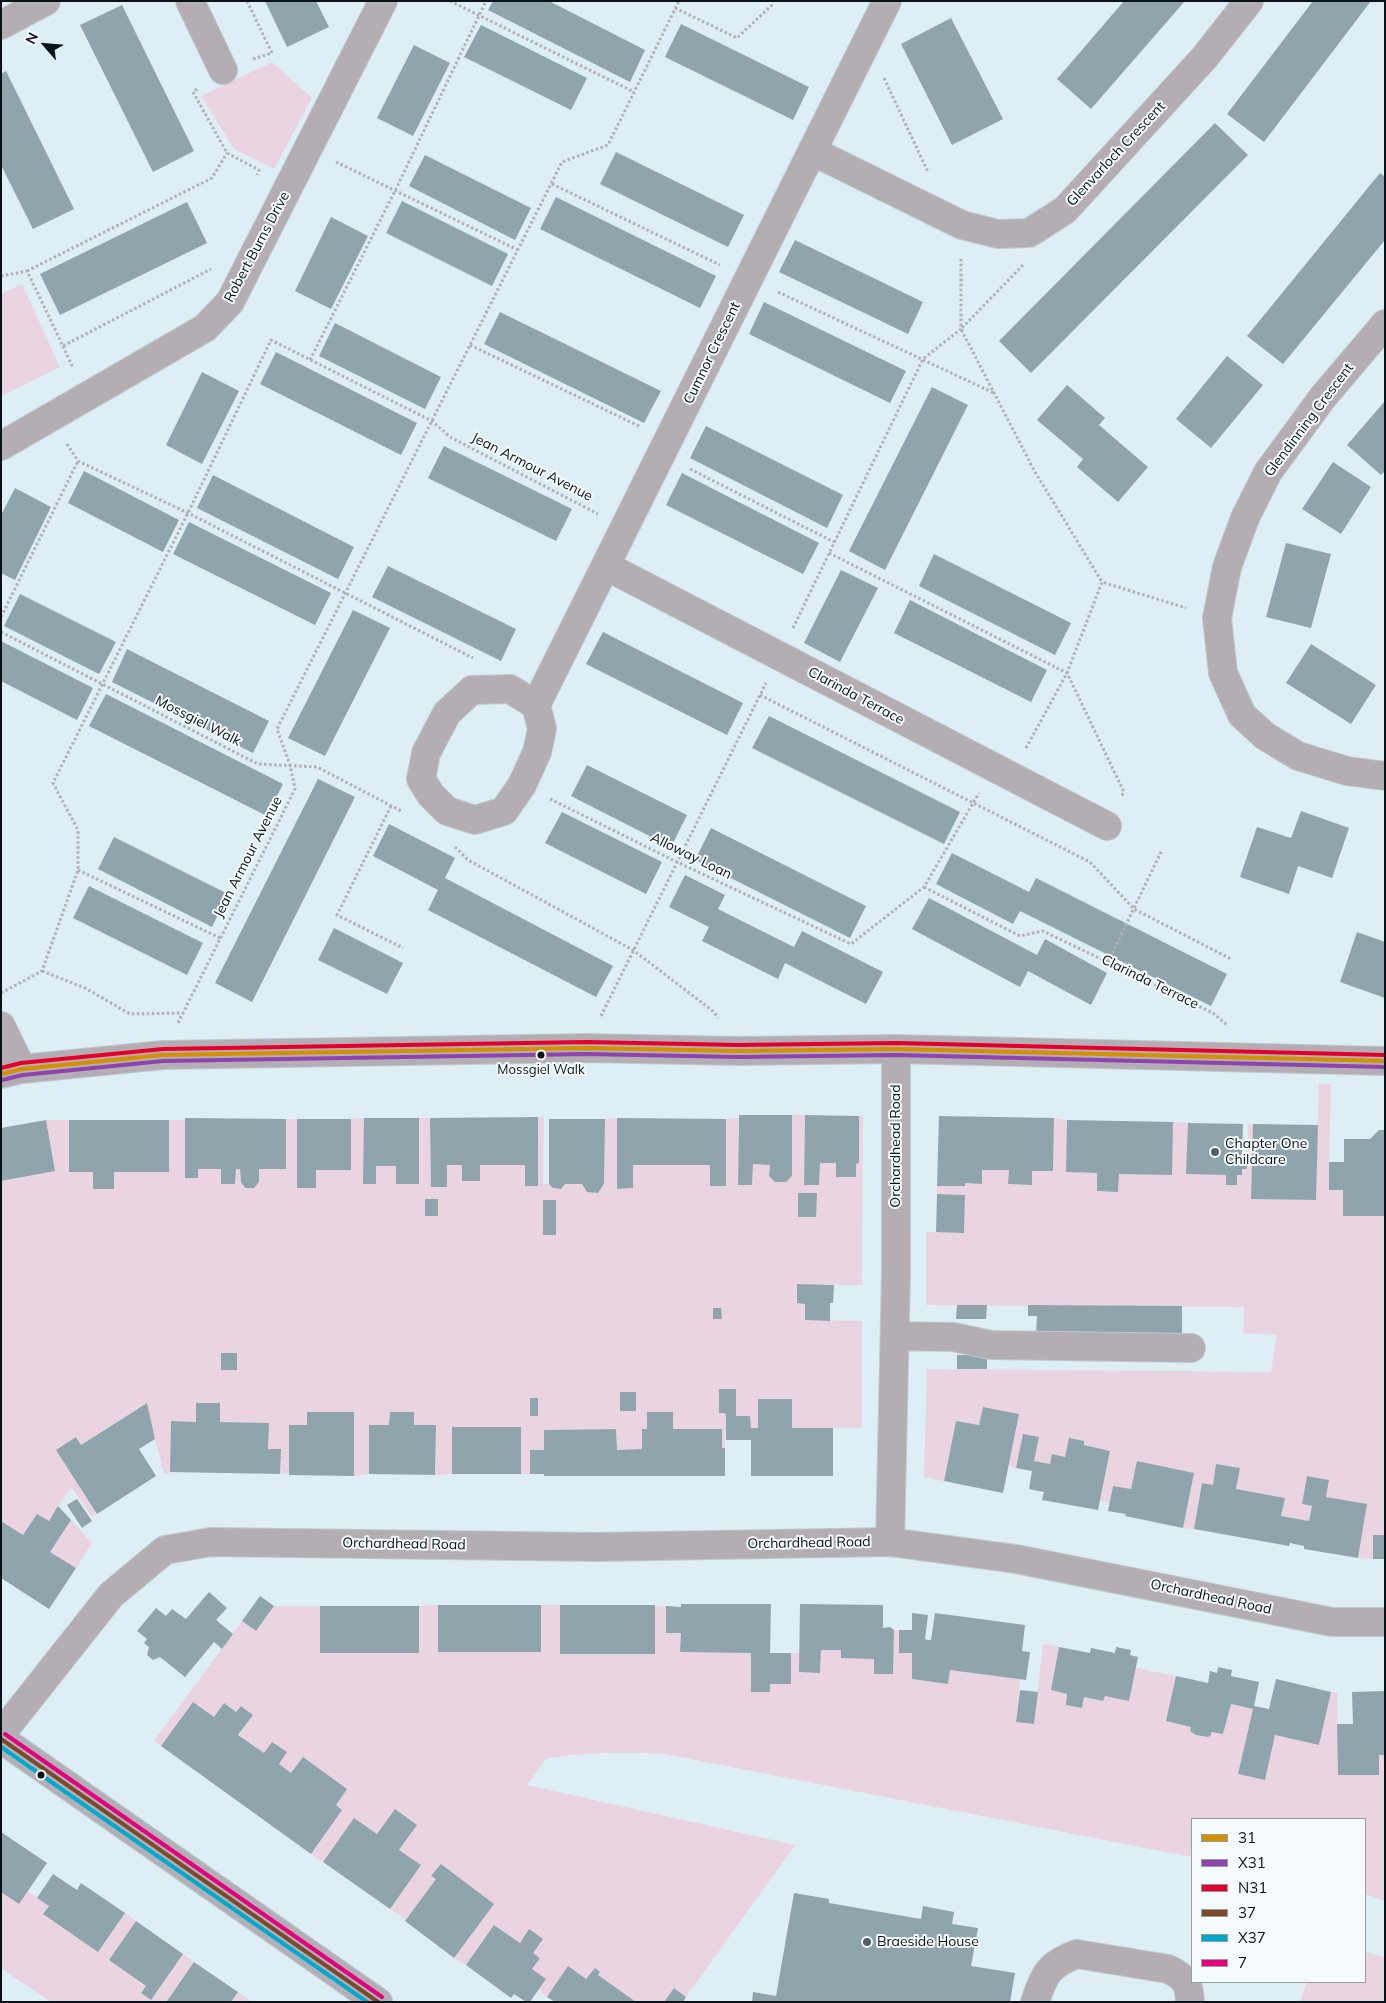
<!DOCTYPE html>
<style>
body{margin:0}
#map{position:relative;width:1386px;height:2003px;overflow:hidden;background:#deeef5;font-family:Mulish,sans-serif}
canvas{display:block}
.frame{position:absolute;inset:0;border:2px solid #091317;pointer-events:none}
.legend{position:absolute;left:1191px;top:1818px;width:175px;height:165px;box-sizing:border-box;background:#f5fbfd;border:1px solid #979ea1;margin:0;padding:6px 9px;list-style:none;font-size:15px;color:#091317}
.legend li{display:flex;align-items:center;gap:10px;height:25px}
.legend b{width:25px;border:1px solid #979ea1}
.north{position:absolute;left:20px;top:20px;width:50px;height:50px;-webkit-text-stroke:4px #f5fbfd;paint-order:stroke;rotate:297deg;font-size:14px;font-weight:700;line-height:20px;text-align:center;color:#091317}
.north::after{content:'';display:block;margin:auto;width:18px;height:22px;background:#091317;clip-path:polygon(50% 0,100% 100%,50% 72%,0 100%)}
</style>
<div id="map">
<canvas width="1386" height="2003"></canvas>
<div class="frame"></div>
<ul class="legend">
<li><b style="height:6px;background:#d39003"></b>31</li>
<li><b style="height:6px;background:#8e44ad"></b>X31</li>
<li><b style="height:6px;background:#e4002b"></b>N31</li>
<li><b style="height:6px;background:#7a4b2a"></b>37</li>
<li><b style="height:6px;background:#00a9ce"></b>X37</li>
<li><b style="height:6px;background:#e5007d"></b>7</li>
</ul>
<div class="north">N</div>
</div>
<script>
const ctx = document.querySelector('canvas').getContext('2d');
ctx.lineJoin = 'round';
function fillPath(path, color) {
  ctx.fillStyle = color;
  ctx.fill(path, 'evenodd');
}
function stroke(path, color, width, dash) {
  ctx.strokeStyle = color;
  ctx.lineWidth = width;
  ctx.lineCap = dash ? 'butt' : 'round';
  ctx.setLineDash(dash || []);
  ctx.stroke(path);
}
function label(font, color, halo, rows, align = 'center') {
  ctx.font = font + ' Mulish,sans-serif';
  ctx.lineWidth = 4;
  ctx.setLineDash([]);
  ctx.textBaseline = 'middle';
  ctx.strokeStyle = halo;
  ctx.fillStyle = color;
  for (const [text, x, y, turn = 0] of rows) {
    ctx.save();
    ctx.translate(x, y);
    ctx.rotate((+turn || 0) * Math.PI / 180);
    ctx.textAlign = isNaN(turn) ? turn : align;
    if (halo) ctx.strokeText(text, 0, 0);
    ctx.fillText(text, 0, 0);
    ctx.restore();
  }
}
fillPath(new Path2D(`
 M272,62L312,98L274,169L234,149L201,96Z
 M22,284L60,367L1,396V294Z
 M1319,1084H1331L1329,1162L1343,1190L1344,1216H1385V1535H1373V1559L1358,1558L1367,1504L1326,1497L1329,1480L1307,1476L1302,1504L1312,1506L1309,1521L1281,1516L1284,1498L1236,1489L1240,1468L1216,1464L1213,1485L1202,1483L1194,1529L1183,1528L1194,1473L1137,1461L1131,1489L1110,1503L1100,1501L1110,1451L1084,1445V1441L1069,1438L1065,1457L1052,1454L1050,1464L1034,1461L1039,1437L1023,1434L1016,1468L1008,1466L1019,1414L983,1407L979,1425L956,1421L944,1481L924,1477L927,1369L1271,1372L1277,1335L1243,1333L1244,1307L926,1305V1232H964L965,1195L937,1194V1186H965V1183L982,1184V1170H1009L1008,1184L1032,1185V1171H1053L1054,1118L1067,1120L1066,1172L1097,1173V1191L1118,1192L1119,1174L1173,1122L1188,1123L1187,1174L1226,1175V1185H1236L1237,1175H1241L1242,1169H1247L1248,1124H1253L1251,1198L1316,1200Z
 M792,1115H805L804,1185L819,1184L820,1163H836L856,1177V1164L859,1163V1116H863L862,1285L798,1284L797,1303L805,1304V1320L862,1321V1428H792V1399H759L758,1428H751L750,1416H736V1390L719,1389L726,1416L725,1448H722V1429H673V1412H647V1429H642V1449L617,1450L616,1429L544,1430V1450H530V1474H521V1427L452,1428V1474L435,1475L436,1426L414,1425V1412H390L389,1425H369V1474L354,1476V1412H307V1425L289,1426V1473L280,1474L281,1449H268V1423L220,1422V1403H196V1422H171L170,1472L164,1474L146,1403L81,1445L76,1437L56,1450L97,1514L92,1517L71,1487L49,1521L37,1514L23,1535L1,1521V1181L55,1171L46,1120H69V1172H93V1189L114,1188V1172H169V1120H185V1178H198V1169H221V1184H235L236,1169H240L241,1182L245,1188H254L259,1182V1169H286V1119H297V1188H316V1170H351V1119L364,1118V1184H376V1166H396V1184H419V1118H430L431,1187H447V1165H462V1181H480V1165H525L538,1186V1117H544L543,1184H549L553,1188L561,1189L565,1184H582L587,1192L598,1193L604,1184L605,1119L617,1118V1189L633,1188V1165H710V1186H725L726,1119L738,1118V1184H752L753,1164L770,1165L769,1176L775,1182H786L792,1176ZM798,1193H816V1217H798ZM425,1199H438L437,1216H425ZM543,1201H556L555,1235H544ZM620,1392H636V1411H620ZM530,1398H538V1416H530Z
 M71,1520L92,1543L76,1568L50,1552Z
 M438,1605V1652H541V1605H560V1654H655V1607L666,1606V1633H681L680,1652L751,1653L752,1692H770V1684H791V1653H800V1672L820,1673L821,1650H841L874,1659V1674H893L894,1630H899V1653H912V1679L948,1684L950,1670L1020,1679L1016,1721L1034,1724L1043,1644L1059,1647L1051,1690L1067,1694L1066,1705L1082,1708L1084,1697L1103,1701L1105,1696L1135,1668L1176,1676L1166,1721L1191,1727L1190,1731C1196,1737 1203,1738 1211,1735V1732L1223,1734L1231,1704L1253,1709L1238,1774L1265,1780L1275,1735L1319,1745L1331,1692H1337L1338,1775H1379V1755H1385V1901L1365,1894V1819H1192V1857L665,1754C625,1752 585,1752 546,1759L527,1785L795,1845L686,1997L674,1988L664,2002H636L598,1975L600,1972L595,1968L586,1979L569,1967L547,1997L539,1990L546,1979L532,1969L540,1958L533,1953L529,1930L520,1943L494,1925L466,1965L454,1958L493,1904L441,1864L432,1876L436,1879L406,1920L390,1909L421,1865L399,1850L417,1825L395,1810L377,1834L354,1818L323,1862L311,1854L342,1809L279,1764L287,1752L264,1753L239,1735L253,1715L241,1706L236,1712L224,1704L214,1717L193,1702L161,1746L154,1741L242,1621L256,1631L274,1606H320L321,1653H419V1606Z
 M27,1891L49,1906L43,1914L125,1913L136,1921L109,1960L146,1986L141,1993L151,2000L183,1954L194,1962L167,2000L169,2002H51L1,1968V1892Z
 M1365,1952L1385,1957V2002H1300L1307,1982H1365Z
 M238,1992L252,2002H231Z`), '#ead4e1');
fillPath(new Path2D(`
 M265,1H316L329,27L287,47Z
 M493,1H549L645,50L630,82L488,10Z
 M1124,1H1185L1091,109L1057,79Z
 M1313,1H1371L1264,142L1227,114Z
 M122,5L194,151L153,172L80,25Z
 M951,18L1003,119L952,145L901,44Z
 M681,24L809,87L793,120L665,57Z
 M481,25L587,78L571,110L464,57Z
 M414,45L450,63L413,136L377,118Z
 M6,71L74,209L33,229L1,165V74Z
 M1215,123L1248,155L1031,373L999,341Z
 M616,152L744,215L728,247L600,184Z
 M425,155L531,208L515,240L409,186Z
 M1380,173L1385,177V240L1283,364L1247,336Z
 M556,197L716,276L700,308L540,229Z
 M402,201L508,254L492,286L386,233Z
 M187,202L207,243L60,315L40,274Z
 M331,217L368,236L331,309L295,291Z
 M795,240L923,302L908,334L779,272Z
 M764,302L906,371L890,403L749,334Z
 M500,312L661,391L644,423L484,344Z
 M335,323L441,377L425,409L319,356Z
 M276,352L417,423L401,455L260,384Z
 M1227,356L1263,385L1211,448L1176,419Z
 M202,372L239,391L202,464L166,445Z
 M1067,385L1105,418L1099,425L1148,467L1118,502L1077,467L1083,459L1037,420Z
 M932,387L968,405L885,570L849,551Z
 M1385,401V471L1381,475L1347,445Z
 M706,426L843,495L827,528L690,458Z
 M444,446L572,509L556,541L428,478Z
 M1333,462L1371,487L1341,534L1302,509Z
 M84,471L179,520L163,552L68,503Z
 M682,473L819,543L803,574L666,505Z
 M213,475L354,547L338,579L197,508Z
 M15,488L51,507L15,580L1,573V515Z
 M189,522L331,593L315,625L173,554Z
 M1286,543L1331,554L1311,628L1266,617Z
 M934,554L1071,623L1055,655L919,586Z
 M388,566L516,629L501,661L372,597Z
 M841,570L878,588L840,662L804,643Z
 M20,594L116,642L99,674L4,626Z
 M910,600L1047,670L1031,702L894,633Z
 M353,610L390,628L325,756L288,738Z
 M603,632L743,703L727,735L586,664Z
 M1,641L93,688L77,720L1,681Z
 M1311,644L1376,685L1351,724L1286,683Z
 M127,649L269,721L253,753L112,682Z
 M106,694L283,784L267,816L89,726Z
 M769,716L960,812L944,844L752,748Z
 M587,765L687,815L671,847L571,796Z
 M318,779L355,797L252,1002L215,983Z
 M1301,811L1349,828L1332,878L1298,866L1289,894L1240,877L1257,827L1291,838Z
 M562,812L662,862L646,894L545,843Z
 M389,824L455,858L445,878L613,966L596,997L428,910L438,890L373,856Z
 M711,828L866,906L850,938L695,860Z
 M114,837L228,894L212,927L98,869Z
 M952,853L1029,892L1036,878L1227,974L1211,1006L1020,911L1013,924L936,884Z
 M685,875L725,895L718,909L794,947L802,931L883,972L866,1004L785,963L778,979L702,941L709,927L669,907Z
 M89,886L203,943L187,975L73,918Z
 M929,898L1037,955L1045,939L1107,973L1091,1005L1028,971L1020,987L912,929Z
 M334,928L403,963L387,994L318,960Z
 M1357,932L1385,942V998L1340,982Z
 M739,1115H792V1176L786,1182H775L769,1176L770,1165L753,1164L752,1185H738Z
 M805,1115L859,1116V1163L856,1164V1177H836V1163H820L819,1185H804Z
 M939,1116L1054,1118L1053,1171H1032V1185L1008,1184L1009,1170H982V1184L965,1183V1186H937Z
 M538,1117V1186H525V1165H480V1181H462V1165H447V1187H431L430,1118Z
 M185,1118L286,1119V1169H259V1182L254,1188H245L241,1182L240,1169H236L235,1184H221V1169H198V1178H185Z
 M364,1118H419V1184H396V1166H376V1184H363Z
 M617,1118L726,1119V1186H710V1165H633V1188L617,1189Z
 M297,1119H351V1170H316V1188H297Z
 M549,1119H605L604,1184L598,1193L587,1192L582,1184H565L561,1189L553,1188L549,1184Z
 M46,1120L55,1171L1,1181V1128Z
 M69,1120H169V1172H114V1189H93V1172H69Z
 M1067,1120L1173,1122L1172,1175L1119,1174L1118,1192L1097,1191V1173L1066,1172Z
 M1188,1123L1243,1124L1242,1156H1247V1169H1242V1175H1237V1185H1226V1175L1186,1174Z
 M1253,1124L1318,1125L1316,1200L1251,1199Z
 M1379,1130H1385V1216H1343V1190H1329V1162H1344V1139H1370Z
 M798,1193H817L816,1217H798Z
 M937,1194L965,1195L964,1233L936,1232Z
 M425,1199H438V1216H425Z
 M543,1200H556V1235H543Z
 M797,1284L834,1285L833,1303H830V1321L805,1320V1304L797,1303Z
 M957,1305H987L986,1319H956Z
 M1028,1305L1182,1306V1336L1036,1335L1037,1316H1028Z
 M713,1308H721L722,1319H713Z
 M221,1353H237V1370H221Z
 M957,1355H987V1369H957Z
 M719,1389H736V1416H750L751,1428H758V1399H792V1428H833V1476H751V1440H726V1416L725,1413H719Z
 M620,1392H636V1411H620Z
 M530,1398H538V1416H530Z
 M147,1403L155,1439L139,1449L156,1476L97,1514L56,1450L76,1437L81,1445Z
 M196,1403H220V1422L269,1423L268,1449H281L280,1474L170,1472L171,1421L196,1422Z
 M983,1407L1019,1414L1003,1493L944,1481L956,1421L979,1425Z
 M307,1412H354V1476L289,1475V1425H307Z
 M390,1412H414V1425H436L435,1475L369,1474V1425H389Z
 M647,1412H673V1429H722V1448H725V1476H544V1474H530V1450H544V1430L616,1429L617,1450L642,1449V1429H647Z
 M452,1427H521V1474H452Z
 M1023,1434L1039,1437L1034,1461L1050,1464L1052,1454L1065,1457L1069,1438L1084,1441V1445L1110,1451L1098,1510L1042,1500L1044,1492L1029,1489L1032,1471L1016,1468Z
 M1137,1461L1194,1473L1183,1528L1125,1516L1126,1514L1108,1511L1113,1486L1131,1489Z
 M1216,1464L1240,1468L1236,1489L1285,1498L1281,1516L1309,1521L1312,1506L1302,1504L1307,1476L1329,1480L1326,1497L1367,1504L1358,1558L1304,1549V1546L1290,1543L1289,1546L1194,1529L1202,1483L1213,1485Z
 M77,1499L92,1521L82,1528L67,1505Z
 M58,1506L71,1520L50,1552L76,1568L49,1609L1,1578V1521L23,1535L37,1514L49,1521Z
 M1373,1535H1385V1559H1373Z
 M209,1592L227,1608L216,1620L233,1634L222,1649L214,1642L185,1677L160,1657L153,1660L147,1655L149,1647L144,1643L147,1639L137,1631L156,1608L166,1616L172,1609L186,1619Z
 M260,1596L274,1606L256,1631L242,1621Z
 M681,1604H771L770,1653H791V1684H770V1692H751V1653L680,1652L681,1633H666V1606L681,1607Z
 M800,1604L883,1605V1628L890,1627L894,1630L893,1674H874V1659L841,1658V1650H821L820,1673L799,1672Z
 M438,1605H541V1652H438Z
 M560,1605H655V1654H560Z
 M320,1606H419V1653H320Z
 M912,1613L928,1615L925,1639L928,1640H931L935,1613L1025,1625L1022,1651L1030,1652L1026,1680L950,1670L948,1684L912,1679V1653H899V1630H912Z
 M1059,1647L1090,1653L1091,1648L1115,1653L1116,1647L1131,1650L1130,1655L1138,1657L1129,1701L1105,1696L1103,1701L1084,1697L1082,1708L1066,1705L1067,1694L1051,1690Z
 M1218,1667L1232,1670L1231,1676L1259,1682L1254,1706L1269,1709L1276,1679L1331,1692L1319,1745L1275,1735L1265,1780L1238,1774L1253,1709L1231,1704L1223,1734L1211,1732V1735L1208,1737L1196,1735L1190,1731L1191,1727L1166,1721L1176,1676L1208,1683L1210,1671L1217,1673Z
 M1020,1690L1038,1692L1034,1724L1016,1722Z
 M1385,1691V1755H1379V1775H1338L1337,1724H1353L1352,1692Z
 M193,1702L214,1717L224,1703L236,1712L241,1706L253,1715L238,1735L264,1753L272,1742L287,1752L279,1764L291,1773L303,1757L347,1789L336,1805L342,1810L311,1854L161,1746Z
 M395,1809L417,1825L399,1850L421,1865L390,1909L323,1862L354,1818L377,1834Z
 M1,1832L47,1863L19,1904L1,1892Z
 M441,1864L494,1904L454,1958L405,1921L436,1879L431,1876Z
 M53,1874L77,1890L81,1883L125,1913L98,1952L43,1914L49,1906L37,1898Z
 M794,1893L829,1899V1903L921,1919L923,1906L954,1912L952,1924L978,1928L971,1966L1015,1973L1010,2002H752L753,1992L776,1996Z
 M136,1921L183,1954L151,2000L141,1993L146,1986L109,1960Z
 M494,1925L520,1943L529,1929L543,1939L533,1953L540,1958L532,1969L546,1979L530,2002H526L514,1994L511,1998L466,1965Z
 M194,1962L238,1992L231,2002L167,2001Z
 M568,1966L586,1979L595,1968L600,1972L598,1975L636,2002H555L547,1997Z
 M674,1988L686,1997L683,2002H664Z`), '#90a4ab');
const minor = new Path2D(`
 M190,1L223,70
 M1,25L46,1
 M812,151L962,225L998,234L1029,233L1065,210L1204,58L1249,1
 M1385,324L1323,397L1268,472L1245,518L1227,567L1217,618L1223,673L1242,715L1265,736L1298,756L1347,771L1385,776
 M1,446L205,328L230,302L383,1
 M606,566L1107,826
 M510,689L536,705L542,729L537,752L522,785L504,811L475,820L447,811L431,795L421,779L426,753L447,713L472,690Z
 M536,705L887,1
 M1,1026L22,1069
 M1,1074L22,1069L163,1055L586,1048L738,1051L896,1049L1385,1061
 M895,1336L953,1337L991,1345L1191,1348
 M890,1542L896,1272V1049
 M1,1734L111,1595L165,1550L211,1542L596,1547L890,1542L1016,1559L1332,1622H1385
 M1035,2002C1044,1974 1049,1964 1077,1954L1168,1969C1185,1977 1189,1983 1190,2002`);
const major = new Path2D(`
 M1,1739L378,2002`);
stroke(minor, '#becad0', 30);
stroke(major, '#becad0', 30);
stroke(new Path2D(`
 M247,1L272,53L253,59
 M450,1L634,92
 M675,8L737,38L772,5L773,1
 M884,78L928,172
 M197,89L193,92L227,153L259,170L257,175
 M336,162L518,250
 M552,184L720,265
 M1023,265L961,329L1035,472L1102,582
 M27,271L212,178L227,153
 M1,276L27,271L63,346L211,269
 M778,292L994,393
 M470,345L641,427
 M63,346L73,368
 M310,360L395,191L486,1
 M67,444L78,461L188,513L473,658
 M690,469L834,542
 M829,553L1067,673L1124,792L1121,797
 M1,617L78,461
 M793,628L923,359L961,329V257
 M1,632L258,764L317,767L403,812
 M760,695L1090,862L1134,909L1231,959
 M1026,748L1067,673L1102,582L1186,608
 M550,799L677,862L851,944L924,887L979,793
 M391,806L337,915L403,948
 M455,847L468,860L633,950L714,1012L718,1018
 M78,870L220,938
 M924,887L1020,936L1043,931L1213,1013L1227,1025
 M1108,962L1162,850
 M42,971L85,988L130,1014L183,1013
 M1,993L42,971L78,870V830L53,783L188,513L271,340L432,421L450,437L598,514
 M601,1016L766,683
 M178,1023L295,789L290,765L277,729L562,162L608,145L679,1`), '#b1b1b5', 3, [2.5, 2.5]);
stroke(minor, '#b5adb4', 28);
stroke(major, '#b3afb7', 28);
stroke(new Path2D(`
 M1,1074L22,1069L163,1055L586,1048L738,1051L896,1049L1385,1061`), '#d39003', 4);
stroke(new Path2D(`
 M2,1080L23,1075L163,1061L586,1054L738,1057L896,1055L1385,1067`), '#8e44ad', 4);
stroke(new Path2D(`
 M1,1068L21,1063L163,1049L586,1042L738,1045L896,1043L1385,1055`), '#e4002b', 4);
stroke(new Path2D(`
 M1,1739L378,2002`), '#7a4b2a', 4);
stroke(new Path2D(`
 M1,1747L367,2002`), '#00a9ce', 4);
stroke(new Path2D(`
 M5,1734L382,1997`), '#e5007d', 4);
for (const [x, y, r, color] of [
 [541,1055,4.5,"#091317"],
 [1215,1152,5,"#546065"],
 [41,1775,4.5,"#091317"],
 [867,1942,5,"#546065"]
]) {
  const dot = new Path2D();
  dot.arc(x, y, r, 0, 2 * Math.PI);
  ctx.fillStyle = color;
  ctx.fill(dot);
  stroke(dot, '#f5fbfd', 2);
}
label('13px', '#091317', '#f5fbfd', [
 ["Mossgiel Walk",541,1070]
]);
label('14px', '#091317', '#f5fbfd', [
 ["Glenvarloch Crescent",1116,154,-47],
 ["Robert Burns Drive",257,247,-62],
 ["Cumnor Crescent",712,353,-64],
 ["Glendinning Crescent",1309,420,-53],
 ["Jean Armour Avenue",532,467,27],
 ["Clarinda Terrace",856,696,28],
 ["Mossgiel Walk",198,721,27],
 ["Alloway Loan",691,856,26],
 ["Jean Armour Avenue",248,857,-63],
 ["Clarinda Terrace",1150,982,26],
 ["Orchardhead Road",896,1146,-90],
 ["Orchardhead Road",809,1543,-1],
 ["Orchardhead Road",404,1544,1],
 ["Orchardhead Road",1211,1597,12]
]);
label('14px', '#091317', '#f5fbfd', [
 ["Chapter One",1225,1144],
 ["Childcare",1225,1160],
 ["Braeside House",877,1942]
], 'left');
</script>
